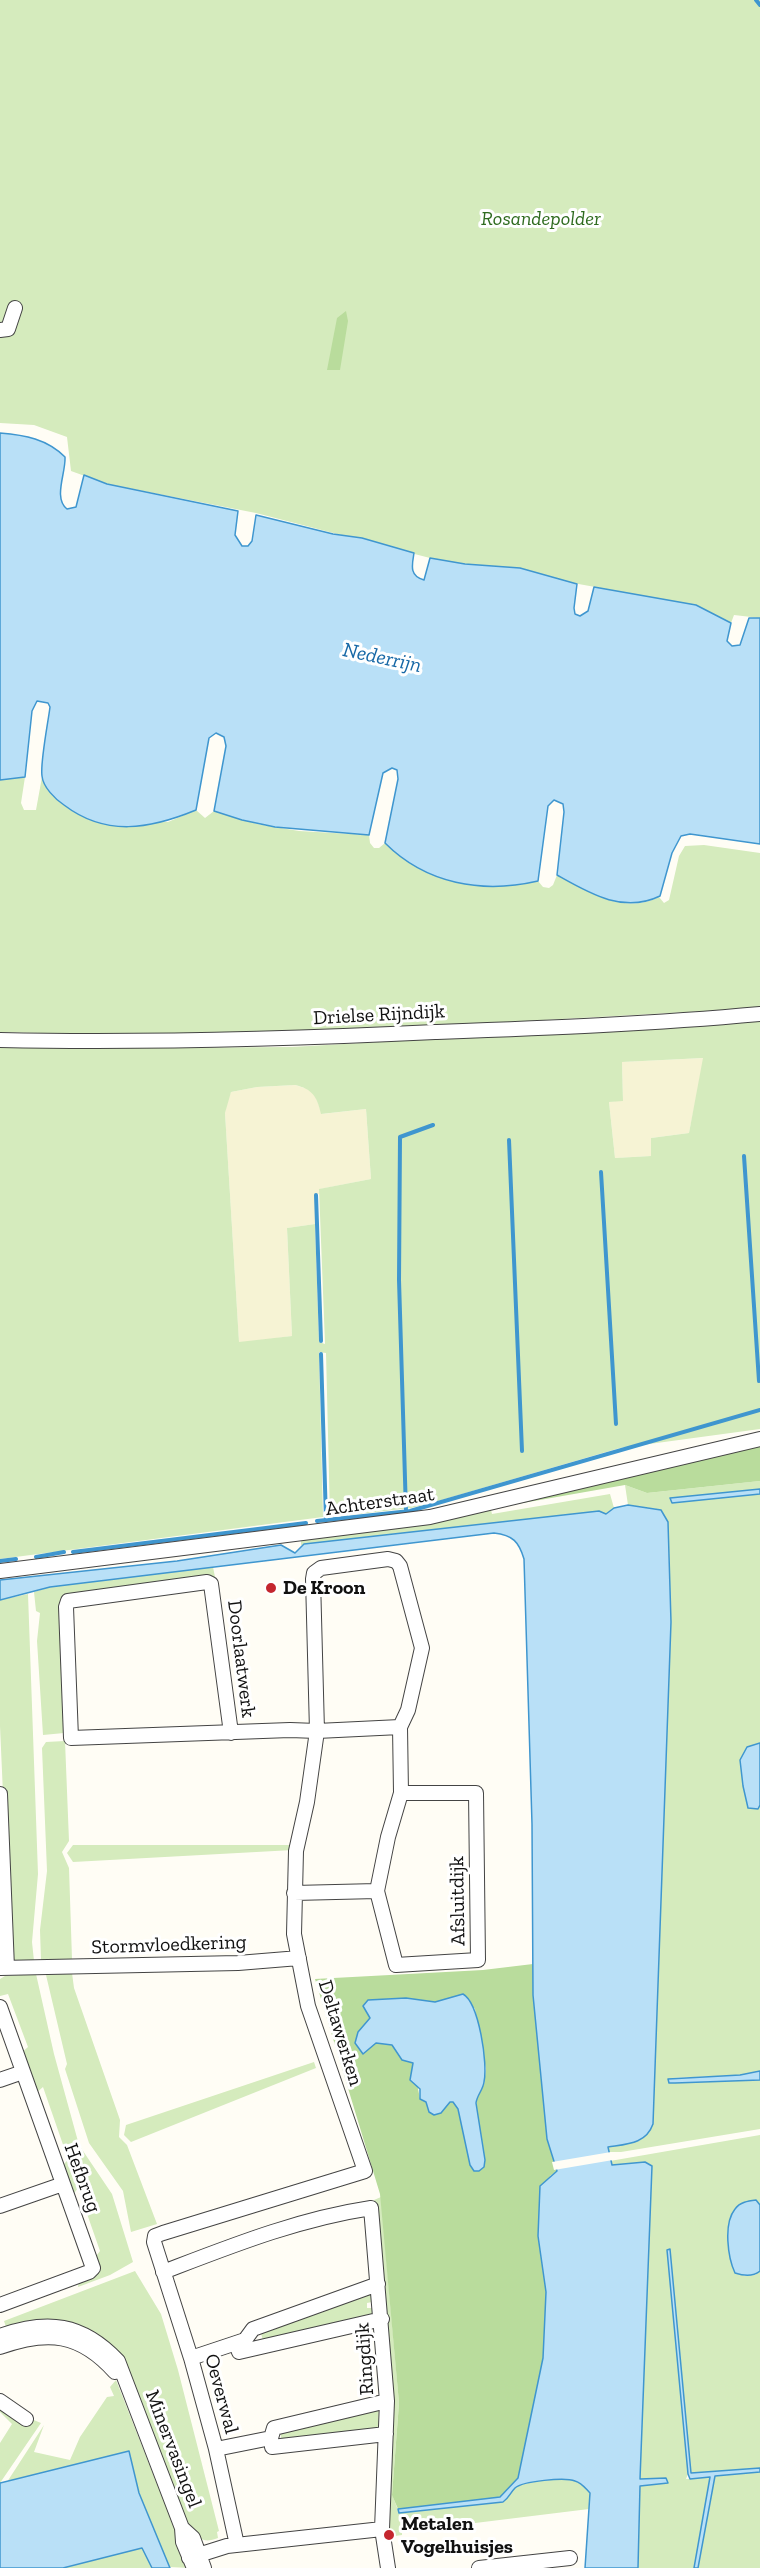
<!DOCTYPE html>
<style>
body{margin:0}
canvas{display:block;background:#fffdf5}
</style>
<canvas width="760" height="2568"></canvas>
<script>
const ctx = document.querySelector('canvas').getContext('2d');
ctx.lineJoin = 'round';
function fillPath(path, color) {
  ctx.fillStyle = color;
  ctx.fill(path, 'evenodd');
}
function stroke(path, color, width, dash) {
  ctx.strokeStyle = color;
  ctx.lineWidth = width;
  ctx.lineCap = dash ? 'butt' : 'round';
  ctx.setLineDash(dash || []);
  ctx.stroke(path);
}
function label(font, color, halo, rows, align = 'center') {
  ctx.font = font + ' "Zilla Slab",serif';
  ctx.lineWidth = 6;
  ctx.setLineDash([]);
  ctx.textBaseline = 'middle';
  ctx.strokeStyle = halo;
  ctx.fillStyle = color;
  for (const [text, x, y, turn = 0] of rows) {
    ctx.save();
    ctx.translate(x, y);
    ctx.rotate((+turn || 0) * Math.PI / 180);
    ctx.textAlign = isNaN(turn) ? turn : align;
    if (halo) ctx.strokeText(text, 0, 0);
    ctx.fillText(text, 0, 0);
    ctx.restore();
  }
}
fillPath(new Path2D(`
 M704,1058L689,1133L651,1138V1156L615,1158L609,1102L623,1100L622,1062Z
 M295,1085L311,1090L316,1097L322,1114L366,1109L371,1179L320,1189L319,1194L315,1195V1224L287,1228L292,1336L239,1343L225,1113L226,1103L231,1092L257,1087Z`), '#f6f3d4');
fillPath(new Path2D(`
 M0,0H760V618L734,615L731,623L695,605L573,583L520,568L465,564L430,558L256,513L107,484L71,471L67,437L34,425L0,423Z
 M17,777H25L21,803L24,810H36L42,777L54,797L81,816L168,822L196,810L205,818L214,811L257,824L299,831L369,835L370,843L374,848H379L385,843C426,884 482,894 538,881L543,887L549,888L553,885L557,875C589,892 623,915 659,897L664,903L669,900L679,856L685,846L704,845L760,853V1008L292,1034L126,1035L0,1032V780Z
 M760,1020V1429L620,1448L431,1503L411,1508L330,1517L326,1353L319,1352L323,1517L0,1559V1045L125,1048L292,1047ZM703,1058L689,1133L651,1138V1156L615,1158L609,1102L623,1101L622,1062ZM295,1085C312,1089 317,1096 321,1114L366,1109L371,1179L319,1189L325,1344L319,1342L315,1224L287,1228L292,1336L239,1342L225,1113L231,1092L257,1087Z
 M760,1481V1489L671,1498L672,1503L760,1494V1743L747,1747L758,1809L760,1805V2071L740,2075L671,2078L675,2083L760,2080V2129L621,2152H608V2147L639,2141L650,2131L657,1509L628,1505L625,1485L647,1493Z
 M610,1494L614,1508L606,1514L599,1511L301,1545V1537L490,1506L492,1514Z
 M213,1567L215,1577L61,1597L64,1733L43,1735L37,1641L40,1613L36,1611L34,1592L50,1587Z
 M28,1594L38,1874L32,1942L34,1961L16,1962L10,1953L0,1726V1600Z
 M65,1741L69,1841L62,1852L69,1868L72,1959L41,1960L40,1930L47,1871L42,1748L46,1742Z
 M73,1845H293V1850L73,1862L67,1853Z
 M72,1973L74,1988L120,2120L119,2137L127,2145L157,2224L131,2232L123,2191L89,2143L65,2069L67,2064L46,1975Z
 M36,1974L54,2054L79,2145L112,2194L133,2262L110,2275L78,2287L79,2281L98,2273L94,2259L100,2251L78,2188L72,2196L62,2167L68,2159L43,2087L35,2094L20,2054L28,2047L8,1994L0,1996V1979L5,1976Z
 M314,2062L316,2068L131,2142L124,2135L126,2125Z
 M760,2135V2205L756,2200L744,2202L735,2208L731,2217L730,2257L744,2276L755,2275L760,2271V2468L691,2473L676,2311L667,2250L688,2474L686,2479L710,2477L694,2568H638L640,2486L668,2483L666,2478L640,2479L652,2166L645,2162L612,2165L610,2161Z
 M381,2197L399,2403L392,2494L399,2513L503,2502C508,2498 510,2492 515,2488C523,2481 565,2477 575,2481C582,2483 585,2488 590,2493L589,2509L402,2532V2535L388,2537L377,2220L374,2200Z
 M135,2271L161,2314L178,2370L219,2531L217,2532L218,2538C201,2545 195,2536 187,2522L122,2362L6,2327L4,2321Z
 M371,2288L372,2302L367,2303V2308H373L374,2319L264,2345L260,2329Z
 M116,2380L190,2568L169,2567L139,2493L129,2451L7,2482L44,2425L34,2452L70,2460L80,2437L107,2397L114,2396L110,2387Z
 M379,2405L378,2434L282,2445L280,2428Z
 M0,2406L41,2423L0,2483V2443L12,2424L0,2412Z
 M760,2472V2568H698L715,2476Z
 M142,2548L152,2568H63Z`), '#d5ebbd');
fillPath(new Path2D(`
 M346,311L348,321L340,370H327L337,318Z
 M760,1442V1481L647,1493L625,1485L500,1507Z
 M533,1964V1995L547,2139L557,2171L550,2176L538,2236L546,2292L543,2358L518,2478L500,2497L398,2509L392,2495L399,2403L380,2194L315,1979L483,1970ZM463,1994L475,2009L486,2069L484,2085L476,2097L477,2114L470,2165L458,2109L453,2102H450L441,2113L434,2115L426,2102L420,2099L413,2063L402,2060L392,2045L376,2043L363,2054L358,2032L370,2018L369,2000L406,1998L435,2002Z`), '#b9dc9c');
const water = new Path2D(`
 M0,433C25,435 47,439 65,457C66,473 53,498 67,509L76,507L84,475L107,484L238,511L235,535L242,546H248L252,541L256,515L333,534L362,538L414,553C412,565 409,576 424,580L430,558L465,564L520,568L577,584L574,608L575,614L580,616L588,611L594,587L696,605L731,623L727,641L732,646L740,645L749,618H760V844L690,834L681,836L672,853L660,896C623,914 589,893 557,875L564,812L563,804L554,800L548,806L538,881C482,894 426,884 385,843L398,779L397,770L392,768L383,773L369,835L275,827L242,820L214,811L226,746L224,737L216,733L209,738L196,810C150,829 106,837 64,805C55,799 43,787 42,776C40,763 48,723 50,707L48,703L37,701L32,711L25,777L0,780Z
 M760,1489V1494L672,1503L670,1498Z
 M628,1505L661,1510L668,1522L671,1622L653,2124C646,2144 627,2144 608,2147L612,2165L645,2162L652,2166L640,2479L666,2478L668,2483L640,2486L638,2568H585L590,2493C585,2488 582,2483 575,2481C565,2477 523,2481 515,2488C510,2493 509,2498 503,2502L399,2513L398,2509L500,2497L518,2478L543,2358L546,2292L538,2236L540,2186L557,2171L547,2139L533,1995L532,1824L524,1559C519,1542 513,1535 494,1533L50,1587L0,1600V1580L177,1561L281,1545L295,1553L304,1544L599,1511L606,1514L614,1508Z
 M760,1743V1805L758,1809L748,1808L743,1786L740,1760L747,1747Z
 M463,1994C479,2003 488,2064 484,2082C483,2090 477,2095 476,2103L485,2160L484,2167L479,2171H474L470,2165L458,2109L453,2102H450L441,2113L434,2115L429,2112L426,2102L420,2099V2089L410,2080L413,2063L402,2060L392,2045L376,2043L363,2054L355,2043L358,2032L370,2018L363,2006L368,2000L406,1998L435,2002Z
 M760,2071V2080L675,2083H669L668,2079L740,2075Z
 M756,2200L760,2205V2271C753,2277 744,2276 735,2273C728,2258 723,2224 735,2209C740,2202 748,2201 756,2200Z
 M670,2249L691,2473L760,2468V2472L715,2476L698,2568H694L710,2477L690,2479L688,2474L667,2250Z
 M129,2451L139,2493L170,2568H152L142,2548L63,2568H0V2483Z`);
fillPath(water, '#b9e0f7');
stroke(water, '#3f96cf', 1.5);
fillPath(new Path2D(`
 M611,2152L613,2160L554,2170L552,2162Z`), '#fffdf5');
stroke(new Path2D(`
 M756,0L760,5
 M509,1140L522,1451
 M744,1156L759,1381
 M601,1172L616,1424
 M316,1195L321,1341
 M321,1354L326,1520
 M406,1512L399,1280L400,1137L433,1125
 M317,1521L410,1511L760,1410
 M73,1552L306,1523
 M36,1557L64,1552
 M0,1561L16,1559`), '#3f96cf', 4);
const minor = new Path2D(`
 M0,330L8,329L15,308
 M0,1040C145,1043 289,1039 435,1032C543,1028 652,1024 760,1014
 M0,1571L430,1517L760,1439
 M400,1727L317,1731L313,1579L314,1573L321,1568L388,1559L396,1561L400,1566L422,1648L408,1710L400,1727L401,1793L388,1837L377,1891L396,1965L478,1960L476,1793H401
 M231,1733L211,1584L207,1582L68,1601L66,1607L71,1738L290,1730L317,1731L307,1802L296,1851L294,1934L308,2006L365,2171L163,2233L155,2236L154,2242L191,2358L216,2449L237,2545
 M0,1794L7,1968
 M294,1893L377,1891
 M0,1968L238,1963L299,1958
 M0,2007L93,2268L89,2272L0,2305
 M0,2080L23,2072
 M0,2206L63,2184
 M163,2272C231,2246 298,2219 371,2208L387,2401L382,2529L388,2568
 M0,2336C47,2319 82,2323 118,2361L182,2528L183,2542L194,2568
 M236,2343L239,2352L382,2319
 M0,2347C48,2330 80,2333 115,2372
 M191,2358L245,2340L253,2329L378,2284
 M0,2401L26,2419
 M271,2438L272,2447L386,2434
 M216,2449L271,2438L274,2428L387,2401
 M182,2528L193,2538L204,2568
 M189,2558L227,2546L382,2529
 M479,2568L570,2558`);
stroke(minor, '#444', 16);
stroke(minor, '#fff', 14);
for (const [x, y, r, color] of [
 [271,1588,6,"#c4262e"],
 [389,2535,6,"#c4262e"]
]) {
  const dot = new Path2D();
  dot.arc(x, y, r, 0, 2 * Math.PI);
  ctx.fillStyle = color;
  ctx.fill(dot);
  stroke(dot, '#fff', 2);
}
label('italic 20px', '#2f6b1f', '#fff', [
 ["Rosandepolder",541,219]
]);
label('20px', '#111', '#fff', [
 ["Drielse Rijndijk",379,1015,-3],
 ["Achterstraat",380,1502,-8],
 ["Doorlaatwerk",241,1659,83],
 ["Afsluitdijk",458,1901,-91],
 ["Stormvloedkering",169,1945,-2],
 ["Deltawerken",340,2033,73],
 ["Hefbrug",82,2178,70],
 ["Ringdijk",365,2359,-94],
 ["Oeverwal",221,2394,75],
 ["Minervasingel",173,2449,69]
]);
label('bold 20px', '#111', '#fff', [
 ["De Kroon",283,1588],
 ["Metalen",401,2524],
 ["Vogelhuisjes",401,2547]
], 'left');
label('italic 21px', '#1768a6', '#fff', [
 ["Nederrijn",382,658,12]
]);
</script>
